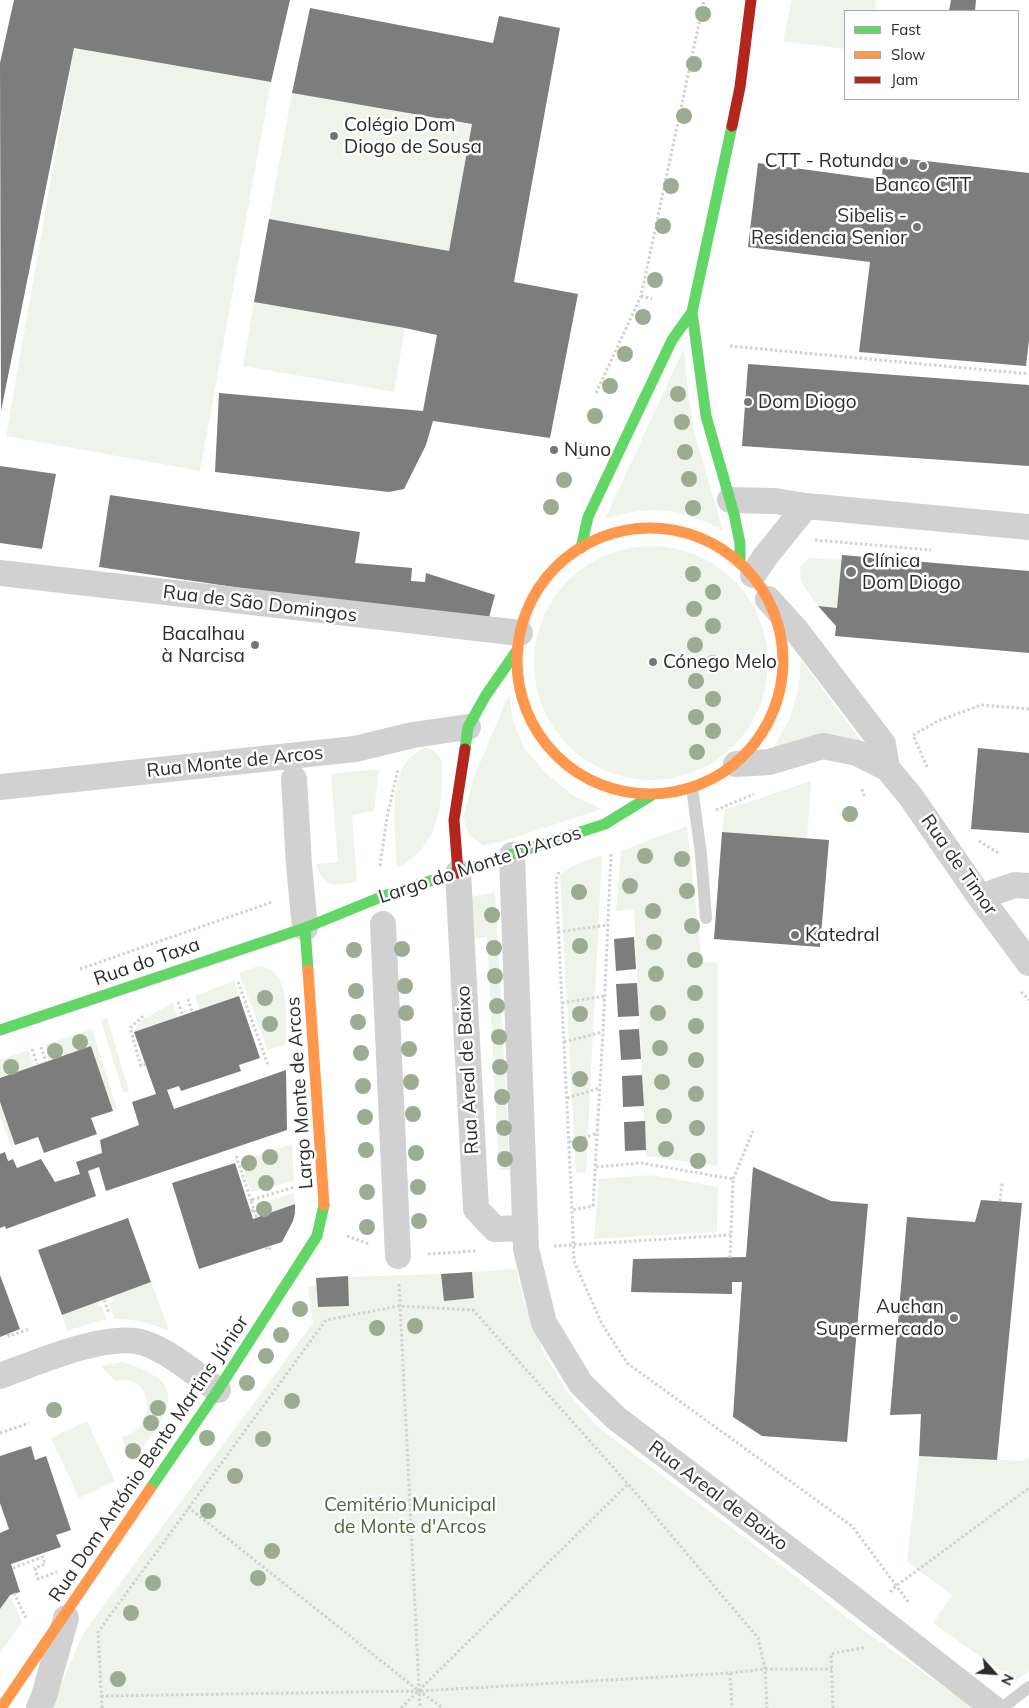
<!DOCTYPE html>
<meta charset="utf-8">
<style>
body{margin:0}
#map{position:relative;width:1029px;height:1708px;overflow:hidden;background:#fff;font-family:Mulish,sans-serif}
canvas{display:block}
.legend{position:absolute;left:844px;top:10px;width:175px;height:90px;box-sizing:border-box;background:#fff;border:1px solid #ababab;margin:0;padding:6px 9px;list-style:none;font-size:15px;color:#2c2c2c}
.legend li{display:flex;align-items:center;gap:10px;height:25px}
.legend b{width:25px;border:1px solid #ababab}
.north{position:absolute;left:969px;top:1648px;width:50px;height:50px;-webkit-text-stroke:4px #fff;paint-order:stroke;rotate:116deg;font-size:14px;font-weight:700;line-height:20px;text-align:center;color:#2c2c2c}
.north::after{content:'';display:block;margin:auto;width:18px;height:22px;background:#2c2c2c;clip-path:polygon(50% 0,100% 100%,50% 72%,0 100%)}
</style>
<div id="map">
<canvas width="1029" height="1708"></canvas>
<ul class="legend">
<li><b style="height:6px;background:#63d668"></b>Fast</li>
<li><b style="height:6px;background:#ff974d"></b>Slow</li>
<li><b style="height:6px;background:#b3261e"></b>Jam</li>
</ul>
<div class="north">N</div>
</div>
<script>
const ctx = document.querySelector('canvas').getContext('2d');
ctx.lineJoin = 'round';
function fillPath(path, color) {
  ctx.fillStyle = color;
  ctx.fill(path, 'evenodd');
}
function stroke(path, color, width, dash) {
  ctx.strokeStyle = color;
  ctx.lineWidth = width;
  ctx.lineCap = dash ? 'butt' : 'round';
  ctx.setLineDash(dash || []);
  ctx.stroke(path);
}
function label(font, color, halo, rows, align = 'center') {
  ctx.font = font + ' Mulish,sans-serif';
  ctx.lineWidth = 5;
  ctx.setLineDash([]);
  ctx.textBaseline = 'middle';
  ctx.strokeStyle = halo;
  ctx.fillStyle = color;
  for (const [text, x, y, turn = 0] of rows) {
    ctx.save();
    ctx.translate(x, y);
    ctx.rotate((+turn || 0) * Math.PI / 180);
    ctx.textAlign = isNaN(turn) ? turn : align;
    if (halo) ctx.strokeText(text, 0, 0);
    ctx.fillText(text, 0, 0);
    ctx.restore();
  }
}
fillPath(new Path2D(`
 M792,0H876L875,11H845V49L783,41Z
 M74,48L271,82L200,471L6,436Z
 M292,93L472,124L449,251L269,219Z
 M254,302L405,328L394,392L243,366Z
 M684,348L688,392L694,431L723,531C698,517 670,507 640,511C628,512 616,516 605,519Z
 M534 663a117 117 0 1 1 234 0a117 117 0 1 1-234 0Z
 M810,558L842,560L837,608L818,606L801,582L800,566Z
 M801,660L860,740L826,734L774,747L789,720L798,691Z
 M509,694L513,721L524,748L547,774L572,795L602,809L501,842L483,845L469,835L463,818L474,777Z
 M423,747L434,750L442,761C442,805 441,845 397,868C396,839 388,788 406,763C410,757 417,752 423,747Z
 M379,769L374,811L352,815L357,882C333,885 326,890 316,864L338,862L331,774Z
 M811,781L807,839L722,832L725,810Z
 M687,826L702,962L718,963V1166L646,1156L634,909L616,911L621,851Z
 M602,855L586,1173H576L560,875L572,866Z
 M495,892L510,1170H499L487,937L472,939L470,897Z
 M258,966C294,969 285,1019 286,1045L268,1050L239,973Z
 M234,981L239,996L200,1010L195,996Z
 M173,1003L178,1018L134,1032L140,1021Z
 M107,1018L129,1091L123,1093L101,1020Z
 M92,1029L117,1109L113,1111L91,1046L50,1060L45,1045Z
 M29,1050L34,1066L0,1078V1060Z
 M0,1102L15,1145L11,1147L0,1116Z
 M292,1144L294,1181L251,1192L241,1161Z
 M652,1175L718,1187L717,1232L594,1239L599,1179Z
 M294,1193L295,1204L260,1217L256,1204Z
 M516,1269L523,1299L543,1352L570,1396L598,1427L782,1566L863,1630L974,1708H51L84,1632L313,1323L308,1287L317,1285L316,1278L441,1274Z
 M151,1282L169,1331C151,1323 135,1319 115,1319L109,1303L113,1301L112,1297Z
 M97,1302L98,1307L102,1306L106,1319L67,1331L62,1315Z
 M121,1362C133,1364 142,1369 153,1375C191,1396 148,1438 133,1461L128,1455L122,1437C160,1428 154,1372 115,1381L101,1366Z
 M87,1421L115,1481L79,1498L51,1438Z
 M919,1456L1022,1461L1029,1458V1671L1015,1681L933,1623L952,1595L907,1562Z
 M10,1595L22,1622L0,1653V1609Z`), '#eef4ea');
fillPath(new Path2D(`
 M14,0H290L271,82L74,48L1,411L0,63Z
 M951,0H976L975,11H949Z
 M310,8L493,43L499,16L560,28L514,282L578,294L550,438L433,421L426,445L404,489L389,492L215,472L219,393L423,411L437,335L405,328L254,302L269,219L449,251L472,124L292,93Z
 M883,156L1029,173V340L1026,366L859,352L870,262L748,247L758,163L882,180Z
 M748,364L1029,385V466L742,446Z
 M0,466L56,474L42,549L0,543Z
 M110,495L360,532L355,563L412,568L411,581L425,582L426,573L495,595L488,621L349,604L99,567Z
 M842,555L1029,571V653L835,636L836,626L818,606L837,608Z
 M978,748L1029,753V833L971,829Z
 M722,832L829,840L820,947L714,939Z
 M634,937L636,969L616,971L614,939Z
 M637,983L639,1016L618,1017L616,984Z
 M239,996L260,1058L239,1065L241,1071L181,1091L179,1086L167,1090L174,1109L286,1070L287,1130L106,1191L99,1167L88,1171L96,1196L6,1229L5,1226L0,1228V1154L5,1152L8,1161L13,1159L17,1168L41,1159L55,1182L80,1174L76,1162L102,1153L100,1140L139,1125L132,1102L156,1094L134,1032Z
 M639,1029L641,1059L621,1060L619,1030Z
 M91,1046L113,1111L91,1118L97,1134L44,1153L38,1137L15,1145L0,1102V1078Z
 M642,1075L644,1106L623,1107L622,1076Z
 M645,1121L646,1150L625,1151L624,1122Z
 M235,1163L253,1219L295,1204V1213L293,1221L282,1242L199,1269L172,1183Z
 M753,1167L831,1201L868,1204L847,1442L762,1436L733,1417L742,1282H732V1294L631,1292L633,1259L746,1257Z
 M981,1200L1022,1203L997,1460L919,1456L921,1414L890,1415L907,1217L975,1222Z
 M128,1218L151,1282L62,1315L38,1250Z
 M472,1272L474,1298L444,1301L441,1274Z
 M0,1275L20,1329L0,1337Z
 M348,1276L349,1306L318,1307L316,1278Z
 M31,1446L35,1460L46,1456L71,1530L56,1535L61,1547L11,1564L20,1592L10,1595L0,1609V1533L9,1529L0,1503V1456Z`), '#7d7d7d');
stroke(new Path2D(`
 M641,296L652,299
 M730,346L1029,374
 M596,393L641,296L704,0
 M815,540L931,550
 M927,767L913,735L938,721L981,705L1029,709
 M862,789L865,798
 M716,810L754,794
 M979,841L1000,854
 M611,854L603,1032L593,1206L572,1210L574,1261L602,1324L627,1363L852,1526L909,1603
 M380,866L387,817L398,769
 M559,872L556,880L572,1210
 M558,932L608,925
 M80,969L272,902
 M238,982L268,1065
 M1021,992L1029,1000
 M188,999L192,1012
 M178,1002L183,1016
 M562,1003L605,996
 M143,1016L130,1028L141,1066L146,1064
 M564,1042L603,1032
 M41,1047L46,1062
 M32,1049L37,1064
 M567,1098L600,1088
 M569,1142L598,1133
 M236,1156L251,1200L248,1202
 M596,1167L641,1163L733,1179L730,1258
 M733,1179L753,1131
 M1000,1201L1002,1183
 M254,1210L257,1218
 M251,1211L254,1210L251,1200L295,1187
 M347,1236L369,1244
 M554,1246L731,1235
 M266,1247L267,1250L273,1247
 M428,1254L476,1251
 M399,1284L420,1708
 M104,1300L109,1313
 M8,1334L9,1336L29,1329
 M0,1433L29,1423
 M188,1507L419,1691L443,1708
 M13,1568L43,1557L45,1564L35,1568L38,1579L57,1572
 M890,1592L896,1586L1029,1488
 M14,1593L26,1618
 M730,1673L732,1708
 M101,1696L419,1691L730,1673L765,1669H832
 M102,1708L98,1632L326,1320L399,1306L473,1310L628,1484L758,1638L765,1669L767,1708
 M401,1708L628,1484
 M833,1708L831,1654L866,1647`), '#d1d1d1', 3, [2.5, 2.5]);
stroke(new Path2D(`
 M692,788L701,854L706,918
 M1002,1708L1029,1687`), '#d1d1d1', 12);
stroke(new Path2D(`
 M730,500L775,501L806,506L1029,527
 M0,573L520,633
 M753,575L765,557L806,506
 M768,599L796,630L883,744L887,768
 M736,764L769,762L823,746L857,753L887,768L911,797L980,897L1029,963
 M294,779L299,865L305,928
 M0,787L355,749L413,735L468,727
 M512,855L526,1249L544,1323L581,1384L616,1418L837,1586L993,1708
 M458,873L476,1209L495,1229L525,1228
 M980,897L1015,885L1029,886
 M383,924L398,1256
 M0,1376C36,1363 108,1331 144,1343C171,1352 195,1374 218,1390
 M39,1708L44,1696L66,1618`), '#d1d1d1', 26);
stroke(new Path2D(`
 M732,126L692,312L706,416L734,514L740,543V563
 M581,548L588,517L672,340L692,312
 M465,749L468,727L486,695L518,649
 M308,970L305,928L381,897L605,824L652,795
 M0,1030L305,928
 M150,1489L218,1390L317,1236L324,1205`), '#63d668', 11);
stroke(new Path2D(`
 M517 661a133 133 0 1 1 266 0a133 133 0 1 1-266 0Z
 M308,970L324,1205
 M1,1708L150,1489`), '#ff974d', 11);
stroke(new Path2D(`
 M732,126L740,87L751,0
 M458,873L454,820L465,749`), '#b3261e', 11);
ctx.fillStyle = '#9bac92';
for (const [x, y] of [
 [703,14],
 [694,64],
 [684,116],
 [671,186],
 [663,226],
 [655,280],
 [643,317],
 [625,354],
 [610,386],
 [678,394],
 [595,416],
 [682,422],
 [579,451],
 [685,452],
 [689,479],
 [564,480],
 [551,507],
 [693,508],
 [693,574],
 [713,592],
 [694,609],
 [713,626],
 [695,645],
 [713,663],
 [696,681],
 [713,699],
 [696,717],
 [713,731],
 [697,752],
 [850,814],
 [645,856],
 [682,859],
 [630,886],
 [687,891],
 [579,892],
 [653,911],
 [492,915],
 [692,926],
 [654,942],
 [580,946],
 [494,948],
 [402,949],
 [354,950],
 [695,960],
 [656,974],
 [495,976],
 [405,986],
 [356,991],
 [695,993],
 [265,998],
 [497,1006],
 [406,1013],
 [658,1013],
 [580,1014],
 [358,1022],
 [270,1024],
 [696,1026],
 [499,1037],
 [80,1042],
 [660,1048],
 [409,1049],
 [55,1051],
 [361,1053],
 [696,1060],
 [11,1067],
 [500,1067],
 [580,1079],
 [411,1082],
 [662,1082],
 [363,1086],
 [696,1094],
 [502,1097],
 [413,1114],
 [664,1116],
 [365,1117],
 [504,1128],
 [697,1128],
 [580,1144],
 [666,1149],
 [366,1150],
 [416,1153],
 [270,1157],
 [505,1159],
 [698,1161],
 [249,1163],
 [266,1183],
 [418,1187],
 [367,1192],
 [264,1209],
 [419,1221],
 [367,1227],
 [300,1309],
 [415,1326],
 [377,1328],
 [281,1335],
 [266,1356],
 [247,1383],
 [292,1401],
 [158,1408],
 [54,1410],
 [151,1423],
 [207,1438],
 [263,1439],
 [133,1451],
 [235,1476],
 [208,1511],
 [272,1551],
 [258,1578],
 [153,1583],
 [131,1613],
 [118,1679]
]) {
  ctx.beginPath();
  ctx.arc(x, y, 8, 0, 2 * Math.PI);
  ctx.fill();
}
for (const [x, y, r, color] of [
 [334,136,5,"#767676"],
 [904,161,5,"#767676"],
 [923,166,5,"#767676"],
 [917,227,5,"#767676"],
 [748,402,5,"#767676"],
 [554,450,5,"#767676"],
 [851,572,6,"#767676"],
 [255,645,5,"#767676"],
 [653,662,5,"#767676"],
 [795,935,5,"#767676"],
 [954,1318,5,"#767676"]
]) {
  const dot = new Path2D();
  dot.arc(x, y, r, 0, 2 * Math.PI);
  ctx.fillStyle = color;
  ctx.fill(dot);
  stroke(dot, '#fff', 2);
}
label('19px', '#2c2c2c', '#fff', [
 ["Colégio Dom",344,125],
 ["Diogo de Sousa",344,147],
 ["CTT - Rotunda",894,161,"right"],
 ["Banco CTT",923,185,"center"],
 ["Sibelis -",907,216,"right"],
 ["Residencia Senior",907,238,"right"],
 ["Dom Diogo",758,402],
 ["Nuno",564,450],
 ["Clínica",862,561],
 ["Dom Diogo",862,583],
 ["Bacalhau",245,634,"right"],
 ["à Narcisa",245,656,"right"],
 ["Cónego Melo",663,662],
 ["Katedral",805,935],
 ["Auchan",944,1307,"right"],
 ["Supermercado",944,1329,"right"]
], 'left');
label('19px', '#2c2c2c', '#fff', [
 ["Rua de São Domingos",260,604,7],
 ["Rua Monte de Arcos",235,762,-6],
 ["Largo do Monte D'Arcos",480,865,-18],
 ["Rua de Timor",959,865,55],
 ["Rua do Taxa",147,962,-19],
 ["Rua Areal de Baixo",468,1070,-93],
 ["Largo Monte de Arcos",300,1093,-94],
 ["Rua Dom António Bento Martins Júnior",149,1459,-56],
 ["Rua Areal de Baixo",718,1496,37]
]);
label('19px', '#496938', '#fff', [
 ["Cemitério Municipal",410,1505],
 ["de Monte d'Arcos",410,1527]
]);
</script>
